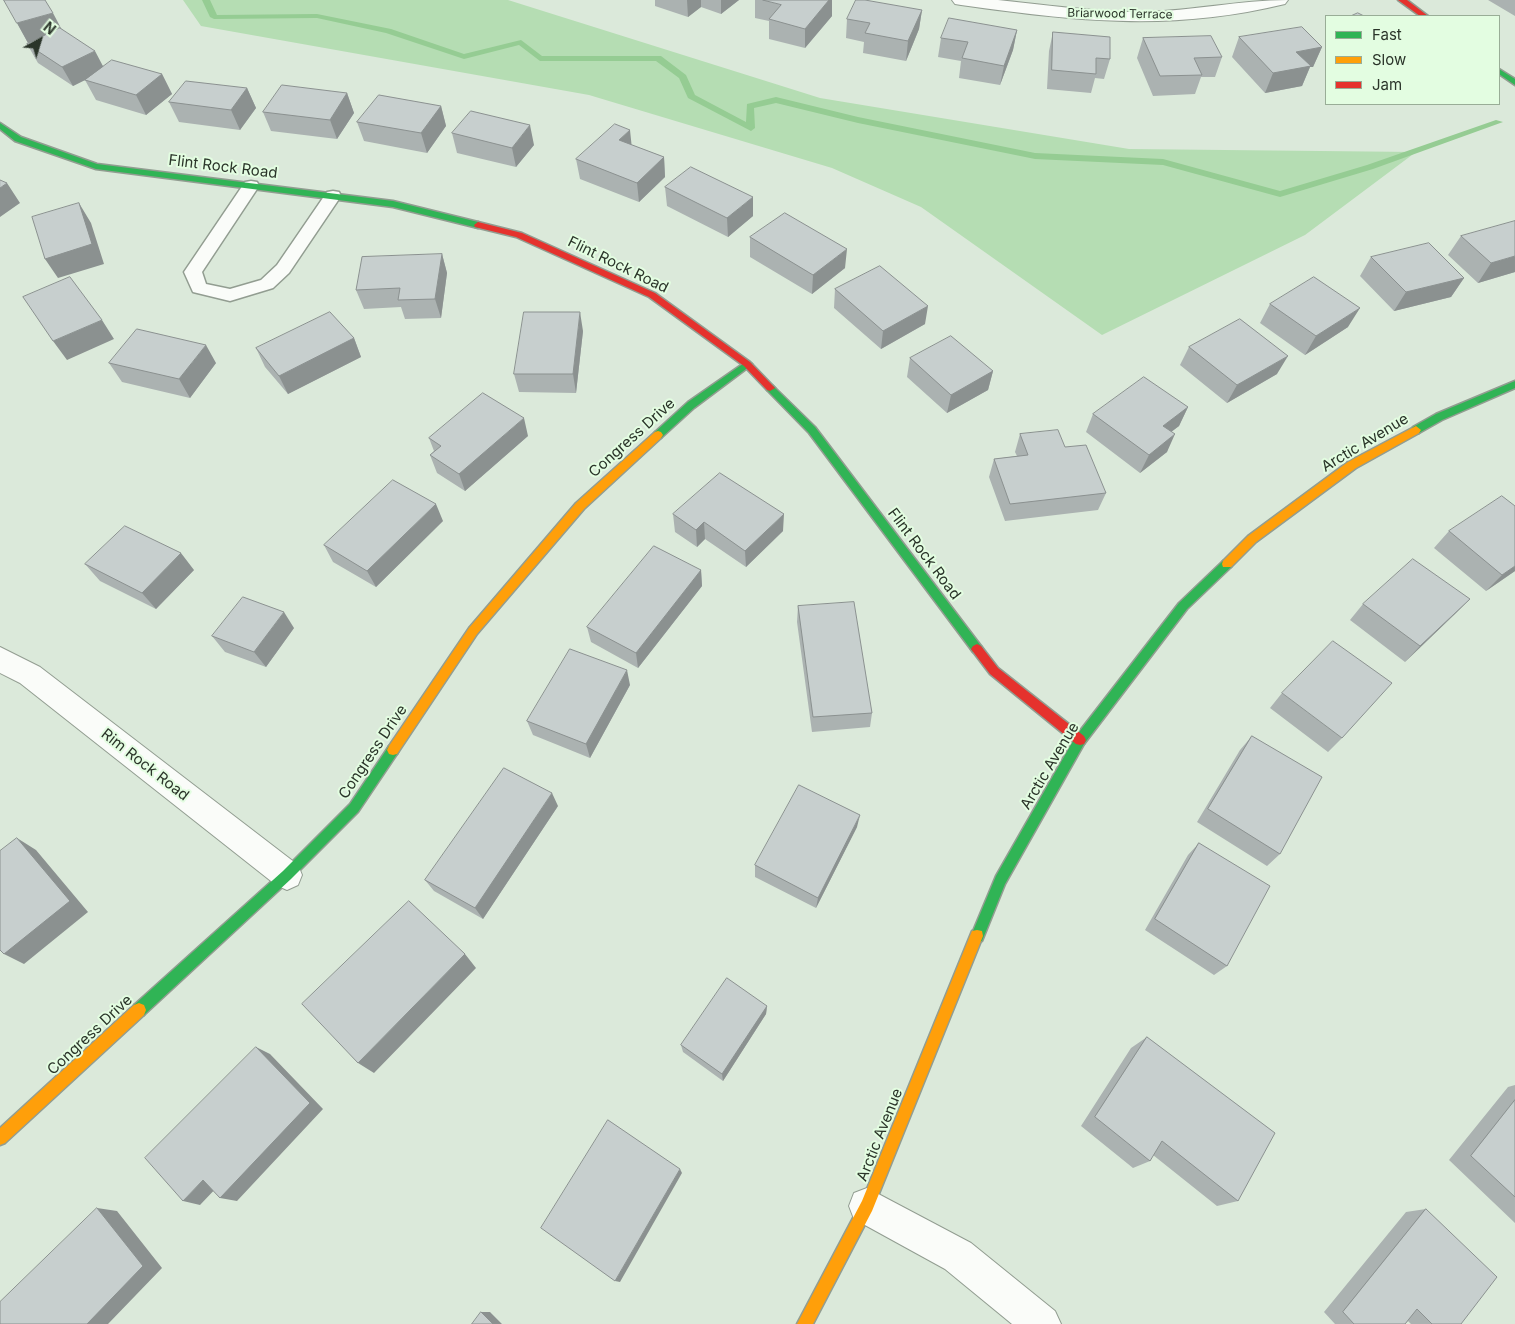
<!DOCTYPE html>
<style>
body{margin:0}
#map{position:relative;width:1515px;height:1324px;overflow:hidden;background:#dbe9da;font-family:Inter,sans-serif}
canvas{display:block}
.legend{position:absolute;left:1325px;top:15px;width:175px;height:90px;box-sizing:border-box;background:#e3fde1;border:1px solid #99ad97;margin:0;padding:6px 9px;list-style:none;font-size:15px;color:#2a3429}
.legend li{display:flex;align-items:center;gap:10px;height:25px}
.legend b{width:25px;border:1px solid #99ad97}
.north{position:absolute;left:15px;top:15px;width:50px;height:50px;-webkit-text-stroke:4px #e3fde1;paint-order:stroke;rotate:39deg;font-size:14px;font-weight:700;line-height:20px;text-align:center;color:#2a3429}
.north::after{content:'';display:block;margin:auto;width:18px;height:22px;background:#2a3429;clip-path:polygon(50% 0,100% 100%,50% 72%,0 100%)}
</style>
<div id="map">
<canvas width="1515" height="1324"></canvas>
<ul class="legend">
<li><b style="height:6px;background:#30b455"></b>Fast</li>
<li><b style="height:6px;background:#ff9f0a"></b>Slow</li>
<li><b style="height:6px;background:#e5322d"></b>Jam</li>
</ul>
<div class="north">N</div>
</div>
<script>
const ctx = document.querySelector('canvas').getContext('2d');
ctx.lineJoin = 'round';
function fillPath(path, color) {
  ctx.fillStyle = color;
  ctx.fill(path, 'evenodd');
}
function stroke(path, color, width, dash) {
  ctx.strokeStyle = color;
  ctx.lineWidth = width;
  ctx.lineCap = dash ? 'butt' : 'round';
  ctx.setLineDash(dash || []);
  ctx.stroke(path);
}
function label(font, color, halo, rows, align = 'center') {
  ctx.font = font + ' Inter,sans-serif';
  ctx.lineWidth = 4;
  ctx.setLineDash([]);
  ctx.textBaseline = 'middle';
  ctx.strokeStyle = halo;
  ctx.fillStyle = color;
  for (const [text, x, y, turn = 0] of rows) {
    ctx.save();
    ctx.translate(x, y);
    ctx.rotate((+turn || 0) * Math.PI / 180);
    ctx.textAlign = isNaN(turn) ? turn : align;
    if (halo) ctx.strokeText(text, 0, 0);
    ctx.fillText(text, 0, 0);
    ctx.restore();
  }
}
fillPath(new Path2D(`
 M183,0H508L820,98L1129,149L1416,152L1305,235L1102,335L921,207L832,168L589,95L201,26Z`), '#b5ddb3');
fillPath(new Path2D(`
 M202,0H210L217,15L317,14L391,29L464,54L521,40L542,56H661L686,75L695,95L746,122L747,104L776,97L858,117L1035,153L1163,159L1280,191L1367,165L1496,120L1503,122L1373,169L1280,197L1163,165L1035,159L858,123L776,103L754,108L755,128L751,131L688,98L679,78L656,61H540L519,45L464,59L386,33L317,18L214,19L210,17Z`), '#95cc93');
const lane = new Path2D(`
 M251,181L257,182L259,186L202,272L206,284L230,289L261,280L277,265L327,192L333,191L339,192L341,196L289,273L273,288L230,301L193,292L184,272L245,182Z`);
const street = new Path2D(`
 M952,0C967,0 983,0 998,0C1047,5 1094,12 1143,12C1192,11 1239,0 1288,0L1285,4C1170,32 1076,21 961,5L955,4Z
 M0,647L40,667L298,865L302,875L298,885L287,890L276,885L20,683L0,673Z
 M867,1188L971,1243L1055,1311L1061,1324H1012L945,1269L854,1219L849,1206L854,1193Z`);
const fast = new Path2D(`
 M1499,69L1515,79V85L1499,74Z
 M0,123L21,137L97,164L393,201L478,222L482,225L478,228L393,207L96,169L15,141L0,129Z
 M747,361L752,364L750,366L694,408L661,438H655L653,435L655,432L688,402Z
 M1515,381V388L1442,420L1419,433H1413L1411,430L1413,427L1436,414Z
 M770,385L773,386L815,427L981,646L983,649L981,652H973L809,433L767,390V386Z
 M1227,560L1232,564L1231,567L1187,609L1084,744L1005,884L982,941L977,942L972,941L971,936L996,876L1076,736L1179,603L1223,561Z
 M393,745L397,746L399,750L397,754L358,812L291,879L144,1015L139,1017L134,1015L132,1010L134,1005L283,871L350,804L389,746Z`);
const slow = new Path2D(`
 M1416,426L1421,430L1419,433L1356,468L1256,542L1231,567H1223L1222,564L1223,561L1248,536L1348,462Z
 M658,431L661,432L663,435L661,438L584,509L477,634L397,754L393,755L389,754L387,750L389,746L469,628L576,503L655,432Z
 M977,930L982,931L983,936L872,1211L813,1324H797L862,1201L972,931Z
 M139,1003L144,1005L146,1010L144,1015L5,1143L0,1145V1128L134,1005Z`);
const jam = new Path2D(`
 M1398,0H1407L1428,16H1420Z
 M478,222L522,233L655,293L750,362L775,388L770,391L767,390L744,366L649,297L516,237L475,227L474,225Z
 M977,644L981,646L998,668L1084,736L1086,740L1084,744L1080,745L1076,744L990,674L971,649L973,646Z`);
stroke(lane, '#929d91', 3);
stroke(street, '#929d91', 2);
stroke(fast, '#929d91', 3);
stroke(slow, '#929d91', 3);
stroke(jam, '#929d91', 3);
fillPath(lane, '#fafcf9');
fillPath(street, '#fafcf9');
fillPath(fast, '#30b455');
fillPath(slow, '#ff9f0a');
fillPath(jam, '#e5322d');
fillPath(new Path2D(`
 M655,0H739L721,14L701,7L688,17L655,6Z
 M755,0H832V16L805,48L769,39V21L755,18Z
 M1488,0H1515V16Z
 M922,10L919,29L906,61L863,53L864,42L846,38L847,19Z
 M17,23L62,29L103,66L162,74L172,94L146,115L96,100L85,80L73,86L38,63L27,44L31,42L28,43Z
 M1017,30L1013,50L1000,85L959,78L961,61L938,57L941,38Z
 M1053,32L1110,59L1104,79L1095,78L1091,93L1047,89L1049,51Z
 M1239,37L1322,47L1313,67H1310L1302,86L1265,93L1232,57Z
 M1143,38L1222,57L1215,77H1201L1195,94L1153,96L1137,58Z
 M247,88L256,108L240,130L179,122L169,102Z
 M347,93L354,113L337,139L271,131L263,112Z
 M441,106L446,126L427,153L364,141L357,122Z
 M452,133L534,145L516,167L457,153Z
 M632,145L664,157L665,177L639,202L580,179L576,159Z
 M665,187L753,216L728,237L667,206Z
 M1461,236L1515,272L1478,283L1448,255Z
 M750,237L845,268L812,294L750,257Z
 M442,254L447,273L441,318L405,319L401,307L364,309L356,290Z
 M1371,257L1464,278L1451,297L1394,311L1360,276Z
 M835,289L925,324L881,349L834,308Z
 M1270,304L1348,327L1305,355L1260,323Z
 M583,331L576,393L519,392L514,374Z
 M354,338L361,357L288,394L265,367L256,348Z
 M1189,347L1277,374L1227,403L1180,365Z
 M910,358L993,371L988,390L947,413L907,377Z
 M109,363H216L190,398L122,382Z
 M1188,407L1179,426L1171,432L1167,452L1140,473L1086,432L1093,414Z
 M1020,434L1065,447L1106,493L1098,510L1005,521L989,477L994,459L1017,456L1015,452Z
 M528,436L465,491L437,473L430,455L434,451L429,438Z
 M673,514L783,531L746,567L705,539L697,547L675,532Z
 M443,521L376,587L333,562L324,545Z
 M1449,531L1515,571L1486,591L1434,548Z
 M85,564L194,570L156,609L100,581Z
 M701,570L702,586L638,668L591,642L587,627Z
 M1470,599L1405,662L1350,620L1363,604Z
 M798,606L872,713L870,727L812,732L797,622Z
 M294,628L266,667L225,652L212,636Z
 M630,685L590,758L533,735L527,721Z
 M1282,693L1342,738L1328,752L1270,708Z
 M1252,736L1280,854L1267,866L1197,822L1240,750Z
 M558,806L483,919L434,891L425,880Z
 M857,827L816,908L755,877V865Z
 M1199,843L1227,966L1214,975L1145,930L1188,855Z
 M767,1006L766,1014L723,1081L683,1052L681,1045Z
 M1147,1037L1238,1201L1217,1206L1153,1155L1150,1161L1133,1168L1081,1126L1131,1048Z
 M1515,1085V1223L1449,1160L1508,1087Z
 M1426,1209L1461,1324H1411L1408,1321L1405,1324H1335L1324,1312L1406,1212Z`), '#abb2b1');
fillPath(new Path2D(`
 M687,0H701V7L688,17Z
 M721,0H739L721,14Z
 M829,0H832V16L805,48V29Z
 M922,10L919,29L906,61L908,41Z
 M53,13L63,32L28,43L17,23Z
 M1017,30L1013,50L1000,85L1004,66Z
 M1322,47L1313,67H1310L1302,86L1265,93L1273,73L1296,52Z
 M95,51L105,70L73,86L62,67Z
 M162,74L172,94L146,115L136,95Z
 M247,88L256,108L240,130L231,110Z
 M347,93L354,113L337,139L330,120Z
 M441,106L446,126L427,153L421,133Z
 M530,125L534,145L516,167L512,148Z
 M630,130L632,149L619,140Z
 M664,157L665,177L639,202L637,183Z
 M7,183L20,203L0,217V188Z
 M753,197V216L728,237L727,218Z
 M79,203L91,223L104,264L58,278L45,259Z
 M847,249L845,268L812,294L813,275Z
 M442,254L447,273L441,318L435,299Z
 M1515,256V272L1478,283L1491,263Z
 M1464,278L1451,297L1394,311L1406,292Z
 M928,306L925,324L881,349L883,331Z
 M1360,308L1348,327L1305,355L1316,336Z
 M580,312L583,331L576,393L573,374Z
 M102,320L114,339L67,360L53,341Z
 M354,338L361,357L288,394L279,376Z
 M206,345L216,363L190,398L179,379Z
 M1288,356L1277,374L1227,403L1237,385Z
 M993,371L988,390L947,413L951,395Z
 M1188,407L1179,426L1155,444L1163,426Z
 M524,418L528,436L465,491L459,474Z
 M1175,434L1167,452L1140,473L1149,455Z
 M436,504L443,521L376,587L367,571Z
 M784,514L783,531L746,567L745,551Z
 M704,522L705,539L697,547L696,530Z
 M181,553L194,570L156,609L142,593Z
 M1515,566V571L1486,591L1502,575Z
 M701,570L702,586L638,668L636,653Z
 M1470,599L1454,615L1405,662L1420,646Z
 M284,612L294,628L266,667L254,652Z
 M627,670L630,685L590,758L586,744Z
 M552,793L558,806L483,919L475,908Z
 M860,815L857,827L816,908L818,898Z
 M17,838L36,850L88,912L24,964L4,954Z
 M465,954L476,968L374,1073L358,1063Z
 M767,1006L766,1014L723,1081L722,1074Z
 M256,1047L270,1054L323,1109L237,1201L220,1198Z
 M680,1169L682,1173L620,1282L615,1281Z
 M203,1180L220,1184L200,1205L183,1201Z
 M97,1208L117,1211L162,1268L108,1324H87Z
 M481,1312H490L502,1324H493Z`), '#8b9190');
const building = new Path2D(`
 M4,0H45L53,13L17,23Z
 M763,0H829L805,29L769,19L781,5Z
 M856,0H865L922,10L908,41L865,33L870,23L847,19Z
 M1358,13L1364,16H1351Z
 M949,18L1017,30L1004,66L962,58L968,42L941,38Z
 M1302,27L1322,47L1296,52L1311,66L1273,73L1239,37Z
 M60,28L95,51L62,67L27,44Z
 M1053,32L1110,37V59L1096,58V74L1052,70Z
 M1211,36L1222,57L1194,58L1202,75L1160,76L1143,38Z
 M112,60L162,74L136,95L85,80Z
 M186,81L247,88L231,110L169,102Z
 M282,85L347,93L330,120L263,112Z
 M379,95L441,106L421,133L357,122Z
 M471,111L530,125L512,148L452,133Z
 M615,124L630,130L619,140L664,157L637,183L576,159Z
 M691,167L753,197L727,218L665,187Z
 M0,180L7,183L0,188Z
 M79,203L92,244L45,259L32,217Z
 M785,213L847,249L813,275L750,237Z
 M1515,221V256L1491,263L1461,236Z
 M1429,243L1464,278L1406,292L1371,257Z
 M442,254L435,299L398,300L400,288L356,290L362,257Z
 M880,266L928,306L883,331L835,289Z
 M70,277L102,320L53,341L23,297Z
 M1314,277L1360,308L1316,336L1270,304Z
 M330,312L354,338L279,376L256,348Z
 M524,312H580L573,374H514Z
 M1240,319L1288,356L1237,385L1189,347Z
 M137,329L206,345L179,379L109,363Z
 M951,336L993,371L951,395L910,358Z
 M1144,377L1188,407L1163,426L1175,434L1149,455L1093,414Z
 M483,393L524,418L459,474L430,455L441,446L429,438Z
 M1058,430L1065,447L1086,445L1106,493L1010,504L994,459L1028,455L1020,434Z
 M720,473L784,514L745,551L704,522L696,530L673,514Z
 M393,480L436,504L367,571L324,545Z
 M1502,496L1515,506V566L1502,575L1449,531Z
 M125,526L181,553L142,593L85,564Z
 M654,546L701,570L636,653L587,627Z
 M1413,559L1470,599L1420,646L1363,604Z
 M243,597L284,612L254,652L212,636Z
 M854,602L872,713L813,717L798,606Z
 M1333,641L1392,683L1342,738L1282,693Z
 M570,649L627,670L586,744L527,721Z
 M1252,736L1322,777L1280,854L1208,809Z
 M504,768L552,793L475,908L425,880Z
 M799,785L860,815L818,898L755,865Z
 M17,838L70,901L4,954L0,950V851Z
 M1199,843L1270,886L1227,966L1155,919Z
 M409,901L465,954L358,1063L302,1004Z
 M727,978L767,1006L722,1074L681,1045Z
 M1147,1037L1275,1133L1238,1201L1162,1141L1150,1161L1095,1117Z
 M256,1047L310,1103L220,1198L203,1180L183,1201L145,1158Z
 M1515,1100V1197L1471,1156Z
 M608,1120L680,1169L615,1281L541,1228Z
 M97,1208L143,1266L87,1324H0V1302Z
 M1426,1209L1497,1277L1461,1324H1432L1417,1309L1405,1324H1354L1343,1312Z
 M481,1312L493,1324H472Z`);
fillPath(building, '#c7cfce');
stroke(building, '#8b9190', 1);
label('12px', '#2a3429', '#e3fde1', [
 ["Briarwood Terrace",1120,14,1]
]);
label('15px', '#2a3429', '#e3fde1', [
 ["Flint Rock Road",223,167,7],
 ["Flint Rock Road",618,265,26],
 ["Congress Drive",632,438,-42],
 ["Arctic Avenue",1365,443,-31],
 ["Flint Rock Road",924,554,53],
 ["Congress Drive",373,752,-56],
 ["Rim Rock Road",145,765,38],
 ["Arctic Avenue",1050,766,-59],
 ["Congress Drive",90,1035,-43],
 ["Arctic Avenue",880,1135,-68]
]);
</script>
